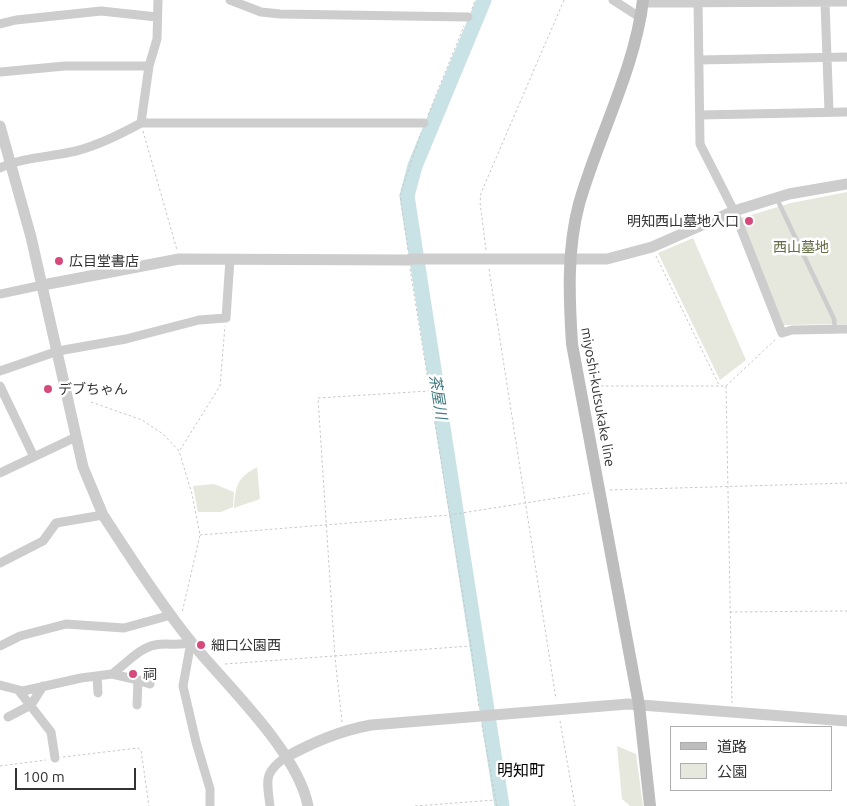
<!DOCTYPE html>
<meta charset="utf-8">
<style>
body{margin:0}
#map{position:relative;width:847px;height:806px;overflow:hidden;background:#fff;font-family:Ubuntu,"Noto Sans JP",sans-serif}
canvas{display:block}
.legend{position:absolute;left:670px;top:726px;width:162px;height:65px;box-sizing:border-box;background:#fff;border:1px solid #adadad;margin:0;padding:6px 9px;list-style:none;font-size:15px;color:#333}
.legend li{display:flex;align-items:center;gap:10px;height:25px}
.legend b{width:25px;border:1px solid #adadad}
.scale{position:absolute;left:15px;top:768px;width:121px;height:22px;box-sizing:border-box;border:2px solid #333;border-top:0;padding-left:6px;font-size:15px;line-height:18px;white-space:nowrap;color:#333;-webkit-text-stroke:4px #fff;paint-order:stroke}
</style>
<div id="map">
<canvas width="847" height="806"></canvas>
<ul class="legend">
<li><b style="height:6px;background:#bdbdbd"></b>道路</li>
<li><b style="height:14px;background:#e6e8dd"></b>公園</li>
</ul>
<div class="scale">100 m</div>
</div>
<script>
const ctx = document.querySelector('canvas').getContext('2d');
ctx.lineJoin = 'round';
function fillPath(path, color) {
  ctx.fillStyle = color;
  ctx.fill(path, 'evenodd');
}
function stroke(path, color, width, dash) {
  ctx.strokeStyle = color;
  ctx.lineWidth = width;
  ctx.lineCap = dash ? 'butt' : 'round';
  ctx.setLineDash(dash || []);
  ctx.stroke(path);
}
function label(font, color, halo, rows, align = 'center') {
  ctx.font = font + ' Ubuntu,"Noto Sans JP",sans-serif';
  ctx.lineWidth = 5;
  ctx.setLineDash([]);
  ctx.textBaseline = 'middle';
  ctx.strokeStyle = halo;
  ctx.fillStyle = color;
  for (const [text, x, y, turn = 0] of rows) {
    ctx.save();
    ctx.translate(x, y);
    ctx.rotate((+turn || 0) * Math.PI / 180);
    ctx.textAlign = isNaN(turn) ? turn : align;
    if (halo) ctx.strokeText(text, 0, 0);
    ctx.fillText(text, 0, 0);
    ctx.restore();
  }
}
fillPath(new Path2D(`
 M847,192V324L781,325L741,218L791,203Z
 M693,238L746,360L720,380L658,253Z
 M257,467L260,499L234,508C236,485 236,479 257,467Z
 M214,484L234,492L233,507L221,512H198L193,486Z
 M617,746L636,754L643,806H630L622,799Z`), '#e6e8dd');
stroke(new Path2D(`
 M484,0L415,166L407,196L502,806`), '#c8e2e5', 15);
stroke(new Path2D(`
 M472,9L475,0
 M428,115L464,26
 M143,131L177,250
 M408,250L400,195L421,133
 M486,250L480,202L481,193L564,0
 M656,256L719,385
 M410,269L471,646L479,707
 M489,269L556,699
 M591,386H726L776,339
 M726,386L732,703
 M91,402L142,420L163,434L179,451L192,494L200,535L182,613
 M180,450L220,386L225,326
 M610,490L847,483
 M200,535L449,515L589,493
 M730,612L847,611
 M225,664L470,646
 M560,721L575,806
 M342,722L335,657L318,398L429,391
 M482,725L497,806
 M63,757L138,748L141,750L149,806
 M0,766L46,760
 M415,806L495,800`), '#c7c7c7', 1, [2.5, 2.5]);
stroke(new Path2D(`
 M777,199L834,319L835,329`), '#cdcdcd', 4.5);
stroke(new Path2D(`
 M230,0L261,12L280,14L468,17
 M613,0L641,18
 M698,0L700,144L734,211L782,333L792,330L847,329
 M643,3L847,2
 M825,3L829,112
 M0,24L16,20L101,11L157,17
 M699,60L847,57
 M0,72L65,66H149
 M700,115L847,112
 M141,123L149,66L157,39L158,0
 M0,168C24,157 51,157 76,151C99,145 121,134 141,123H424
 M0,294L43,285
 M0,371L58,351L126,339L199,320L226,318L230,259
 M0,386L34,457
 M0,473L76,437
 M0,563L43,541L56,523L103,515
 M0,646L20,636L66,624L124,628L171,615
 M112,674C126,664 139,648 155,645C169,642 176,647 191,642L183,686L196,742L210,789V806
 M97,676L98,693
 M138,680L150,684
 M0,685L23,691L81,678L112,674L138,680L137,705
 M19,691L51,732L55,758
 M8,717L31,705L43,686
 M270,806C267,780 263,773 286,757`), '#cdcdcd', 9);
stroke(new Path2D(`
 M0,126L31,237L83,467L103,515C131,558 160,603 192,643C227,686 298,752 308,806
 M410,259H607L652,247L734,211L789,194L847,184
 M43,285L179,259L409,260
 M286,757C314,742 339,731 371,725L628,704L847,721`), '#cdcdcd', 11);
stroke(new Path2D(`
 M643,0C635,69 598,137 579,204C567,249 569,297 572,344L639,705L650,806`), '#bdbdbd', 12);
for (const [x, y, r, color] of [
 [749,221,5,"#d5497c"],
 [59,261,5,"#d5497c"],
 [48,389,5,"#d5497c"],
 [201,645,5,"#d5497c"],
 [133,674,5,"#d5497c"]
]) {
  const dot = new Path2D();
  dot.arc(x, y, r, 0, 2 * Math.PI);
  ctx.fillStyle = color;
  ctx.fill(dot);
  stroke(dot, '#fff', 2);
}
label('14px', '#333', '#fff', [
 ["明知西山墓地入口",739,221,"right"],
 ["広目堂書店",69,261],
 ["デブちゃん",58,389],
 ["細口公園西",211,645],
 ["祠",143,674]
], 'left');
label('14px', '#616b43', '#fff', [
 ["西山墓地",801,247]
]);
label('14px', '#333', '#fff', [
 ["miyoshi-kutsukake line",598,397,80]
]);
label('italic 15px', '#427b82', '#fff', [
 ["茶屋川",438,397,81]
]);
label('16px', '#000', '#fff', [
 ["明知町",521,771]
]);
</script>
